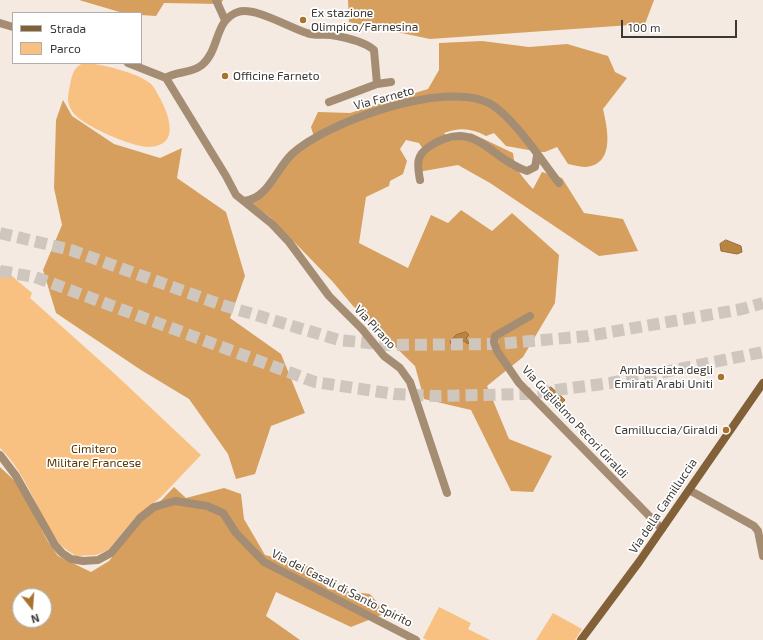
<!DOCTYPE html>
<style>
body{margin:0}
#map{position:relative;width:763px;height:640px;overflow:hidden;background:#f4eae1;font-family:"Exo 2",sans-serif}
canvas{display:block}
.legend{position:absolute;left:12px;top:12px;width:130px;height:52px;box-sizing:border-box;background:#fff;border:1px solid #b1afae;margin:0;padding:5px 7px;list-style:none;font-size:12px;color:#3c3834}
.legend li{display:flex;align-items:center;gap:8px;height:20px}
.legend b{width:20px;border:1px solid #b1afae}
.north{position:absolute;left:12px;top:588px;width:40px;height:40px;box-sizing:border-box;background:#fff;border:1px solid #b1afae;border-radius:50%;rotate:163deg;font-size:11px;font-weight:700;line-height:16px;text-align:center;color:#3c3834}
.north::after{content:'';display:block;margin:auto;width:14px;height:18px;background:#a9732e;clip-path:polygon(50% 0,100% 100%,50% 72%,0 100%)}
.scale{position:absolute;left:621px;top:20px;width:116px;height:18px;box-sizing:border-box;border:2px solid #3c3834;border-top:0;padding-left:5px;font-size:12px;line-height:14px;white-space:nowrap;color:#3c3834;-webkit-text-stroke:3px #fff;paint-order:stroke}
</style>
<div id="map">
<canvas width="763" height="640"></canvas>
<ul class="legend">
<li><b style="height:5px;background:#826038"></b>Strada</li>
<li><b style="height:11px;background:#f9c181"></b>Parco</li>
</ul>
<div class="north">N</div>
<div class="scale">100 m</div>
</div>
<script>
const ctx = document.querySelector('canvas').getContext('2d');
ctx.lineJoin = 'round';
function fillPath(path, color) {
  ctx.fillStyle = color;
  ctx.fill(path, 'evenodd');
}
function stroke(path, color, width, dash) {
  ctx.strokeStyle = color;
  ctx.lineWidth = width;
  ctx.lineCap = dash ? 'butt' : 'round';
  ctx.setLineDash(dash || []);
  ctx.stroke(path);
}
function label(font, color, halo, rows, align = 'center') {
  ctx.font = font + ' "Exo 2",sans-serif';
  ctx.lineWidth = 3.5;
  ctx.setLineDash([]);
  ctx.textBaseline = 'middle';
  ctx.strokeStyle = halo;
  ctx.fillStyle = color;
  for (const [text, x, y, turn = 0] of rows) {
    ctx.save();
    ctx.translate(x, y);
    ctx.rotate((+turn || 0) * Math.PI / 180);
    ctx.textAlign = isNaN(turn) ? turn : align;
    if (halo) ctx.strokeText(text, 0, 0);
    ctx.fillText(text, 0, 0);
    ctx.restore();
  }
}
fillPath(new Path2D(`
 M83,63C99,63 139,73 151,84C155,88 158,95 161,100C169,116 180,145 150,147C134,148 80,125 72,111C66,102 68,95 70,85C72,75 73,68 83,63Z
 M0,266L32,293L30,298L116,375L201,455L161,497L134,519L108,550L96,555L76,556C70,552 63,548 59,543C37,513 27,474 0,448Z
 M439,607L471,623L468,629L490,640H427L423,638Z
 M553,613L582,629L575,640H536Z`), '#f9c181');
fillPath(new Path2D(`
 M79,0H223L221,4L164,3L156,16L141,15V13H123Z
 M348,0H654L645,24L430,39L349,22Z
 M482,41L529,47L567,44L608,56L615,72L627,78L603,109C607,127 616,164 586,167C581,167 574,165 568,164L557,147L545,152H540L506,146L494,133L486,136C472,128 459,127 444,133L451,141L471,133L513,153C514,168 523,178 533,189L542,172L562,178L584,213L623,219L638,251L599,256L490,183L458,165L418,172L423,149L419,143L406,140L400,149L407,161L403,174L390,181L389,186L366,197L359,243L408,268L431,215L448,223L461,210L492,231L512,213L559,255L555,303L523,357L487,386L509,439L552,456L533,492L511,491L471,410L424,399L415,366L353,306L333,282L270,217L251,203L287,163L315,140L311,127L318,112L350,113L428,89L439,70V43Z
 M63,100L72,116L114,144L160,158L182,148L177,178L226,212L245,276L230,318L281,354L305,413L271,426L255,474L236,479L228,454L189,399L141,370L56,313L43,270L62,225L54,188L56,120Z
 M0,467L19,485L47,540L58,556L91,572L109,561L135,528L174,487L186,498L224,488L241,494L244,519L265,555L308,566L328,589L370,594L386,613L351,627L276,592L266,616L300,640H0ZM20,596H44V620H20Z`), '#d69f5e');
const water = new Path2D(`
 M726,240L741,246L742,252L737,254L721,251L720,244Z
 M466,332L469,335L466,338L469,343L468,344L464,341L451,344L450,341L456,335Z
 M551,387L565,400L557,408L553,403L556,400L546,391Z`);
fillPath(water, '#b98342');
stroke(water, '#946c3e', 1);
stroke(new Path2D(`
 M0,233L71,250L219,304L339,340L388,345L498,344L588,336L742,309L763,303
 M0,271L35,277L315,382L394,394L437,396L525,394L610,383L763,352`), '#cfc6be', 12, [12, 6]);
stroke(new Path2D(`
 M216,0L225,20
 M0,23L13,27
 M128,63L166,78L226,176L236,195L272,224L289,242L329,296L362,329L384,356L400,368L410,382L447,493
 M166,78C176,71 191,74 202,65C220,50 214,20 238,12C254,6 290,28 307,33C314,36 323,34 331,35C343,37 365,42 374,50L377,84L329,102
 M377,84L391,82
 M420,180C417,164 416,155 430,146C476,117 489,159 527,171L535,167L537,156
 M244,201C268,199 276,169 292,154C326,122 445,80 489,103C513,116 541,160 559,183
 M530,316L495,336L494,342L497,351L519,383L662,529
 M0,455L16,476L55,545L62,553L71,559L83,561L98,560L111,553L140,518L154,507L175,501L207,506L223,513L236,533L264,562L416,640
 M689,490L754,526L758,531L763,556`), '#a58d73', 8);
stroke(new Path2D(`
 M581,640L639,562L763,383`), '#826038', 8);
for (const [x, y, r, color] of [
 [303,20,4,"#a9732e"],
 [225,76,4,"#a9732e"],
 [721,377,4,"#a9732e"],
 [726,430,4,"#a9732e"]
]) {
  const dot = new Path2D();
  dot.arc(x, y, r, 0, 2 * Math.PI);
  ctx.fillStyle = color;
  ctx.fill(dot);
  stroke(dot, '#fff', 1.5);
}
label('12px', '#3c3834', '#fff', [
 ["Ex stazione",311,13],
 ["Olimpico/Farnesina",311,27],
 ["Officine Farneto",233,76],
 ["Ambasciata degli",713,370,"right"],
 ["Emirati Arabi Uniti",713,384,"right"],
 ["Camilluccia/Giraldi",718,430,"right"]
], 'left');
label('12px', '#3c3834', '#fff', [
 ["Via Farneto",384,98,-15],
 ["Via Pirano",375,327,47],
 ["Via Guglielmo Pecori Giraldi",575,422,47],
 ["Via della Camilluccia",663,506,-56],
 ["Via dei Casali di Santo Spirito",342,588,27]
]);
label('12px', '#5c3801', '#fff', [
 ["Cimitero",94,449],
 ["Militare Francese",94,463]
]);
</script>
